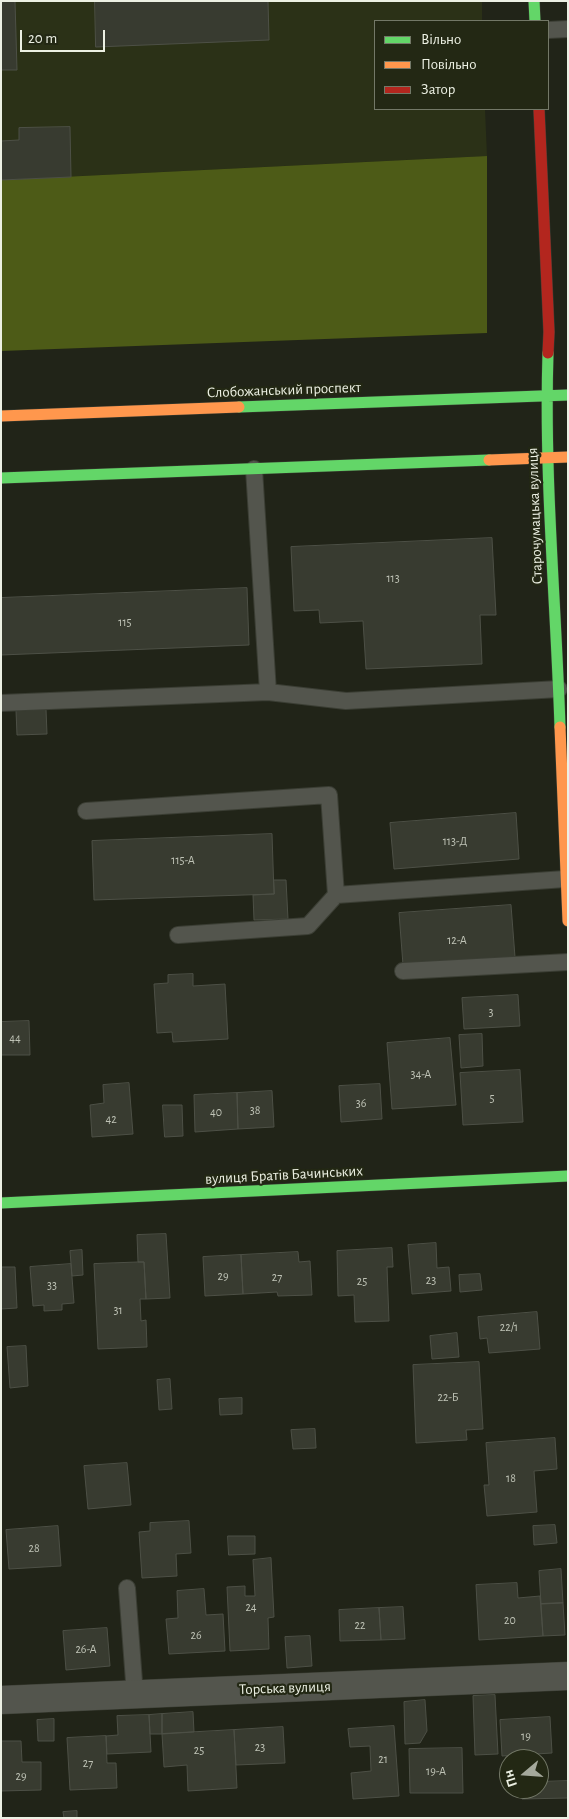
<!DOCTYPE html>
<meta charset="utf-8">
<style>
body{margin:0}
#map{position:relative;width:569px;height:1819px;overflow:hidden;background:#212418;font-family:"Alegreya Sans",sans-serif}
canvas{display:block}
.frame{position:absolute;inset:0;border:2px solid #ecf0e3;pointer-events:none}
.legend{position:absolute;left:374px;top:20px;width:175px;height:90px;box-sizing:border-box;background:#232814;border:1px solid #737867;margin:0;padding:6px 9px;list-style:none;font-size:15px;color:#ecf0e3}
.legend li{display:flex;align-items:center;gap:10px;height:25px}
.legend b{width:25px;border:1px solid #737867}
.north{position:absolute;left:499px;top:1749px;width:50px;height:50px;box-sizing:border-box;background:#232814;border:1px solid #737867;border-radius:50%;rotate:252deg;font-size:14px;font-weight:700;line-height:20px;text-align:center;color:#ecf0e3}
.north::after{content:'';display:block;margin:auto;width:18px;height:22px;background:#a5a99c;clip-path:polygon(50% 0,100% 100%,50% 72%,0 100%)}
.scale{position:absolute;left:20px;top:30px;width:85px;height:22px;box-sizing:border-box;border:2px solid #ecf0e3;border-top:0;padding-left:6px;font-size:15px;line-height:18px;white-space:nowrap;color:#ecf0e3;-webkit-text-stroke:4px #232814;paint-order:stroke}
</style>
<div id="map">
<canvas width="569" height="1819"></canvas>
<div class="frame"></div>
<ul class="legend">
<li><b style="height:6px;background:#63d668"></b>Вільно</li>
<li><b style="height:6px;background:#ff974d"></b>Повільно</li>
<li><b style="height:6px;background:#b3261e"></b>Затор</li>
</ul>
<div class="north">Пн</div>
<div class="scale">20 m</div>
</div>
<script>
const ctx = document.querySelector('canvas').getContext('2d');
ctx.lineJoin = 'round';
function fillPath(path, color) {
  ctx.fillStyle = color;
  ctx.fill(path, 'evenodd');
}
function stroke(path, color, width, dash) {
  ctx.strokeStyle = color;
  ctx.lineWidth = width;
  ctx.lineCap = dash ? 'butt' : 'round';
  ctx.setLineDash(dash || []);
  ctx.stroke(path);
}
function label(font, color, halo, rows, align = 'center') {
  ctx.font = font + ' "Alegreya Sans",sans-serif';
  ctx.lineWidth = 4.5;
  ctx.setLineDash([]);
  ctx.textBaseline = 'middle';
  ctx.strokeStyle = halo;
  ctx.fillStyle = color;
  for (const [text, x, y, turn = 0] of rows) {
    ctx.save();
    ctx.translate(x, y);
    ctx.rotate((+turn || 0) * Math.PI / 180);
    ctx.textAlign = isNaN(turn) ? turn : align;
    if (halo) ctx.strokeText(text, 0, 0);
    ctx.fillText(text, 0, 0);
    ctx.restore();
  }
}
fillPath(new Path2D(`
 M1,1H482V21H375V109H485L487,156L1,180Z`), '#2b3117');
fillPath(new Path2D(`
 M487,156V333L1,351V180Z`), '#4d5b17');
const building = new Path2D(`
 M1,1H15L17,70H1Z
 M95,1H268L269,40L96,47Z
 M70,127L71,177L1,180V141L19,140V128Z
 M492,538L496,615H480L482,664L366,669L363,621L320,623L319,610L294,611L291,547Z
 M247,588L249,645L1,655V598Z
 M46,709L47,734L17,735L16,710Z
 M516,813L519,859L394,869L390,823Z
 M272,834L274,894L94,900L92,841Z
 M274,880H286L288,919L254,920L253,895L274,894Z
 M511,905L515,957L403,965L399,913Z
 M193,974V986L225,984L228,1039L173,1042L172,1032L157,1033L154,984L168,983V975Z
 M518,995L520,1026L464,1029L462,998Z
 M29,1021L30,1055H1V1022Z
 M482,1034L483,1066L461,1068L459,1035Z
 M450,1038L456,1105L392,1109L387,1043Z
 M520,1070L523,1122L463,1125L460,1073Z
 M129,1083L133,1134L92,1137L90,1105L104,1103L103,1085Z
 M380,1084L382,1119L341,1122L339,1086Z
 M272,1091L274,1127L238,1129L237,1093Z
 M237,1093L238,1129L195,1132L194,1095Z
 M163,1105H182L183,1136L165,1137Z
 M166,1234L170,1298L146,1299L144,1262H138L137,1235Z
 M436,1243L437,1268L449,1267L451,1291L412,1294L408,1245Z
 M392,1248L393,1267H387L389,1321L355,1322L354,1295L338,1296L337,1251Z
 M82,1250L83,1275L72,1276L70,1251Z
 M298,1252L299,1262L310,1261L312,1295L278,1296L277,1292L243,1294L241,1255Z
 M241,1255L243,1294L205,1296L203,1257Z
 M138,1262H144L146,1299H140L141,1321L146,1320L147,1347L98,1349L94,1264Z
 M71,1264L74,1303L62,1304V1310L44,1311V1305L33,1306L30,1267Z
 M1,1267H15L17,1308L1,1309Z
 M480,1274L482,1290L460,1292L459,1275Z
 M537,1312L540,1349L489,1353L487,1338L480,1339L478,1317Z
 M457,1333L459,1357L432,1359L430,1336Z
 M26,1346L28,1386L10,1388L7,1347Z
 M479,1362L483,1429L466,1430L467,1440L416,1443L413,1365Z
 M170,1379L172,1409L159,1410L157,1380Z
 M242,1398V1414L220,1415L219,1399Z
 M315,1429L316,1448L293,1449L291,1430Z
 M555,1438L557,1469L534,1471L537,1512L487,1516L484,1485H489L486,1443Z
 M127,1463L131,1505L88,1509L84,1466Z
 M189,1521L191,1553L176,1554L177,1576L142,1578L139,1532L150,1531V1523Z
 M555,1525L557,1543L534,1545L533,1526Z
 M58,1526L61,1566L9,1569L6,1530Z
 M228,1536H255V1554L229,1555Z
 M271,1558L274,1617L268,1618L269,1649L230,1651L227,1587L245,1586V1596H255L253,1560Z
 M561,1569L563,1603L541,1604L539,1571Z
 M517,1583L518,1598L540,1596L543,1636L479,1640L476,1585Z
 M204,1589L206,1615L223,1614L225,1651L169,1654L166,1619L178,1618L177,1591Z
 M563,1603L565,1635L543,1636L541,1604Z
 M403,1607L405,1639L381,1640L379,1608Z
 M379,1608L381,1640L340,1641L339,1610Z
 M107,1628L110,1666L66,1670L63,1631Z
 M310,1636L312,1666L287,1668L285,1637Z
 M495,1695L498,1754L475,1755L473,1696Z
 M425,1700L427,1731L420,1743L405,1744L404,1702Z
 M193,1712L194,1732L162,1734V1714Z
 M162,1714V1734H150L149,1715Z
 M149,1715L151,1752L107,1754L106,1736L118,1735L117,1716Z
 M550,1717L552,1753L502,1756L500,1720Z
 M54,1719V1741H38L37,1720Z
 M394,1726L399,1796L353,1799L351,1773L371,1771L370,1746L350,1747L348,1729Z
 M283,1727L285,1763L236,1765L234,1730Z
 M234,1730L237,1788L188,1791L187,1765L164,1767L162,1734Z
 M106,1736L107,1763H116L117,1788L70,1790L67,1738Z
 M1,1741H21L22,1762H41V1790L1,1791Z
 M462,1748L463,1793H410L409,1749Z
 M568,1781V1798L522,1799V1789H539V1782Z
 M77,1811V1818H64L63,1812Z`);
fillPath(building, '#383b30');
stroke(building, '#4d5046', 1);
const lane = new Path2D(`
 M548,30L568,29
 M254,469L268,692
 M1,703L268,692L346,701L559,689
 M86,811L329,795L336,895
 M178,935L308,926L336,895L565,879
 M403,971L568,962
 M127,1588L135,1695`);
const street = new Path2D(`
 M1,1700L568,1676`);
const fast = new Path2D(`
 M534,1L535,21
 M548,353C544,478 556,602 560,727
 M239,407L568,395
 M1,478L489,460
 M1,1203L568,1176`);
const slow = new Path2D(`
 M1,416L239,407
 M489,460L568,457
 M560,727L568,921`);
const jam = new Path2D(`
 M539,109L549,332L548,353`);
stroke(lane, '#3b3e34', 18);
stroke(street, '#3b3e34', 29);
stroke(fast, '#3b3e34', 12);
stroke(slow, '#3b3e34', 12);
stroke(jam, '#3b3e34', 12);
stroke(lane, '#53554d', 16);
stroke(street, '#53554d', 28);
stroke(fast, '#63d668', 11);
stroke(slow, '#ff974d', 11);
stroke(jam, '#b3261e', 11);
label('12px', '#bfc3b6', null, [
 ["113",393,578],
 ["115",125,622],
 ["113-Д",455,841],
 ["115-А",183,860],
 ["12-А",457,940],
 ["3",491,1012],
 ["44",15,1038],
 ["34-А",421,1074],
 ["5",492,1098],
 ["36",361,1103],
 ["38",255,1110],
 ["40",216,1112],
 ["42",111,1119],
 ["29",223,1276],
 ["27",277,1277],
 ["23",431,1280],
 ["25",362,1281],
 ["33",52,1285],
 ["31",118,1310],
 ["22/1",509,1327],
 ["22-Б",448,1397],
 ["18",511,1478],
 ["28",34,1548],
 ["24",251,1607],
 ["20",510,1620],
 ["22",360,1625],
 ["26",196,1635],
 ["26-А",86,1649],
 ["19",526,1736],
 ["23",260,1747],
 ["25",199,1750],
 ["21",383,1759],
 ["27",88,1763],
 ["19-А",436,1771],
 ["29",21,1776]
]);
label('15px', '#ecf0e3', '#232814', [
 ["Слобожанський проспект",284,390,-2],
 ["Старочумацька вулиця",535,516,-92],
 ["вулиця Братів Бачинських",284,1175,-3],
 ["Торська вулиця",285,1688,-2]
]);
</script>
